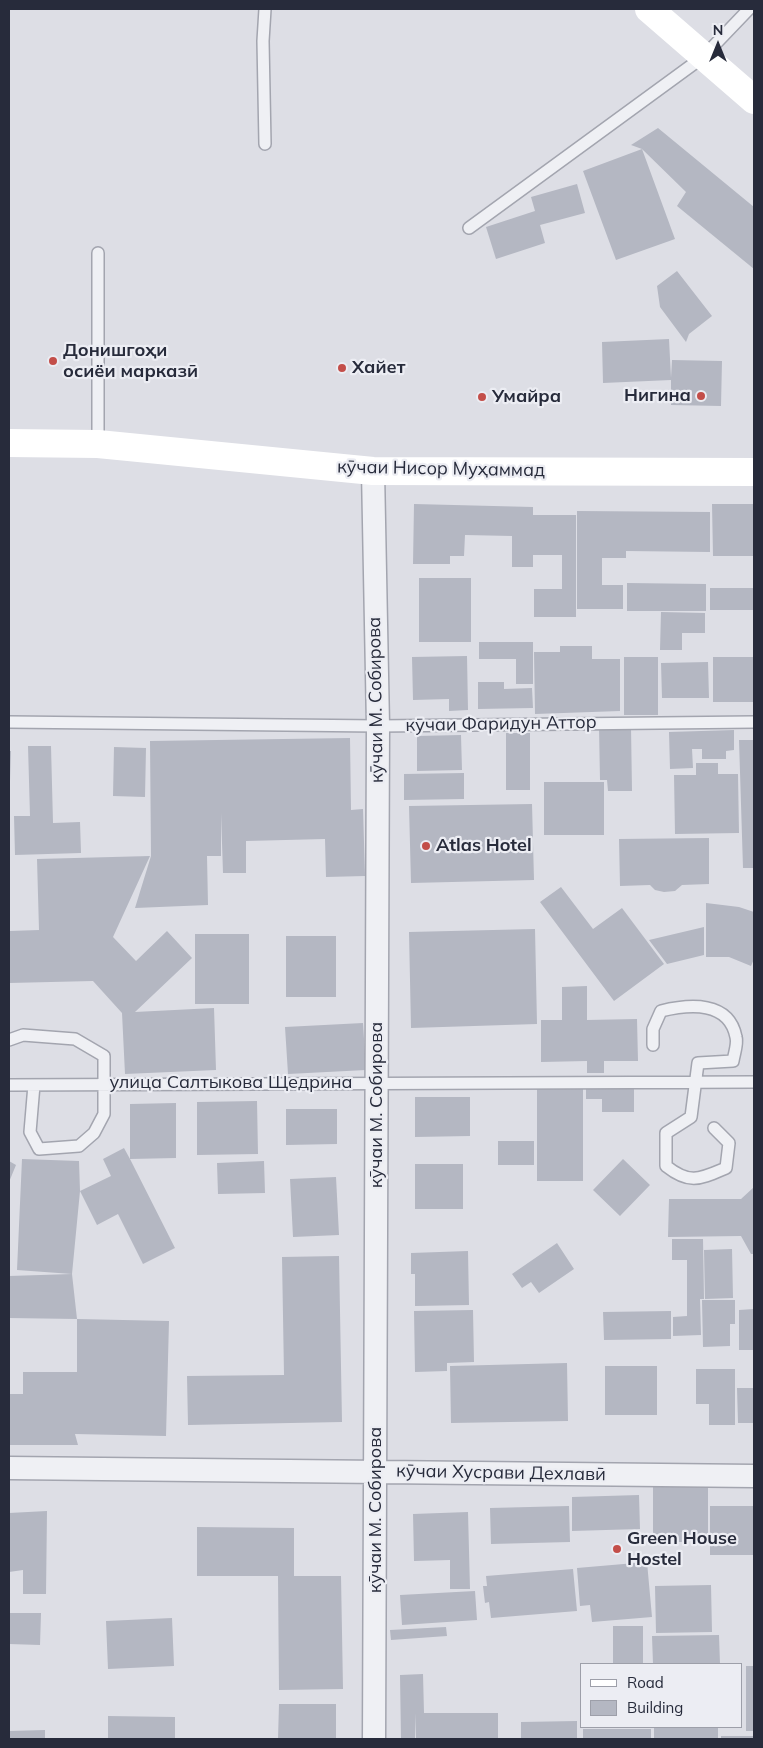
<!DOCTYPE html>
<meta charset="utf-8">
<style>
body{margin:0}
#map{position:relative;width:763px;height:1748px;overflow:hidden;background:#dddee5;font-family:Mulish,sans-serif}
canvas{display:block}
.frame{position:absolute;inset:0;border:10px solid #272b3b;pointer-events:none}
.legend{position:absolute;left:580px;top:1663px;width:162px;height:65px;box-sizing:border-box;background:#ecedf3;border:1px solid #9d9fa9;margin:0;padding:6px 9px;list-style:none;font-size:15px;color:#272b3b}
.legend li{display:flex;align-items:center;gap:10px;height:25px}
.legend b{width:25px;border:1px solid #9d9fa9}
.north{position:absolute;left:693px;top:20px;width:50px;height:50px;-webkit-text-stroke:4px #ecedf3;paint-order:stroke;rotate:0deg;font-size:14px;font-weight:700;line-height:20px;text-align:center;color:#272b3b}
.north::after{content:'';display:block;margin:auto;width:18px;height:22px;background:#272b3b;clip-path:polygon(50% 0,100% 100%,50% 72%,0 100%)}
</style>
<div id="map">
<canvas width="763" height="1748"></canvas>
<div class="frame"></div>
<ul class="legend">
<li><b style="height:6px;background:#fff"></b>Road</li>
<li><b style="height:14px;background:#b4b7c2"></b>Building</li>
</ul>
<div class="north">N</div>
</div>
<script>
const ctx = document.querySelector('canvas').getContext('2d');
ctx.lineJoin = 'round';
function fillPath(path, color) {
  ctx.fillStyle = color;
  ctx.fill(path, 'evenodd');
}
function stroke(path, color, width, dash) {
  ctx.strokeStyle = color;
  ctx.lineWidth = width;
  ctx.lineCap = dash ? 'butt' : 'round';
  ctx.setLineDash(dash || []);
  ctx.stroke(path);
}
function label(font, color, halo, rows, align = 'center') {
  ctx.font = font + ' Mulish,sans-serif';
  ctx.lineWidth = 4.5;
  ctx.setLineDash([]);
  ctx.textBaseline = 'middle';
  ctx.strokeStyle = halo;
  ctx.fillStyle = color;
  for (const [text, x, y, turn = 0] of rows) {
    ctx.save();
    ctx.translate(x, y);
    ctx.rotate((+turn || 0) * Math.PI / 180);
    ctx.textAlign = isNaN(turn) ? turn : align;
    if (halo) ctx.strokeText(text, 0, 0);
    ctx.fillText(text, 0, 0);
    ctx.restore();
  }
}
fillPath(new Path2D(`
 M658,128L754,207V269L677,206L686,192L642,149L675,239L616,260L583,171L642,149L631,145Z
 M577,184L585,213L540,225L545,243L496,259L486,227L535,211L531,197Z
 M677,271L712,316L689,334L686,342L660,307L657,286Z
 M669,339L671,378L672,360L722,361L721,406L671,405V380L603,383L602,342Z
 M414,504L533,507V515H576V617H534V589H562V555H533V567H512V536L465,535L464,556H450V564H413Z
 M712,504H754V556H713Z
 M577,511L710,512V552L626,551V558H602V585H623V609H577Z
 M419,578H471V642H419Z
 M627,583L706,584V611H627Z
 M710,588H754V610H710Z
 M661,612L705,613V633H682V650H660Z
 M479,642H533V684H516V659H479Z
 M560,646H592V659H620V711L535,714L534,652H560Z
 M467,656L468,710L449,711V699L413,700L412,657Z
 M624,657H658V715H624Z
 M713,657H754V702H713Z
 M708,662L709,698H662L661,663Z
 M478,682H504V689L532,688L533,708L478,709Z
 M599,727H631L632,791H608L607,780H600Z
 M734,730V750L726,751V759H702V749H692L693,768L670,769L669,732Z
 M506,733H530V790H506Z
 M461,735L462,770L417,771V736Z
 M350,738L351,810L363,809L365,876L326,877L325,839L246,841V873H223L221,813V856H207L208,905L135,908L151,856L150,741Z
 M739,740H754V868H743Z
 M28,746H51L53,823L80,822L81,853L15,855L14,816H30Z
 M114,747L146,748L145,797L113,796Z
 M9,751H11L10,781H9Z
 M696,763H718V774H738L739,833L675,834L674,775H696Z
 M464,773V799L404,800V774Z
 M544,782H604V835H544Z
 M532,804L534,880L411,883L409,806Z
 M709,838V884L682,885L675,891L664,892L655,890L650,885L620,886L619,839Z
 M150,856L113,937L136,961L167,931L192,958L135,1012L214,1008L216,1070L125,1074L122,1013L93,981L9,983V931L39,930L37,859Z
 M561,887L593,929L622,908L664,964L614,1001L540,902Z
 M706,903L739,907L754,912V959L751,966L729,957H706Z
 M704,927V955L667,964L649,940Z
 M535,929L537,1024L411,1028L409,932Z
 M195,934H249V1004H195Z
 M286,936H336V997H286Z
 M587,986V1020L637,1019L638,1061H604V1073H587V1061L541,1062V1020H562V987Z
 M363,1023L366,1070L288,1074L285,1027Z
 M586,1088H634V1112H602V1099H586Z
 M537,1089H583V1181H537Z
 M415,1097H470V1136L415,1137Z
 M257,1101L258,1154L197,1155V1102Z
 M176,1103V1158L130,1159L175,1248L143,1264L118,1214L97,1225L80,1191L111,1176L103,1159L124,1148L130,1159V1104Z
 M286,1109H337V1144L286,1145Z
 M498,1141H534V1165H498Z
 M22,1159L79,1161L80,1191L72,1274L77,1319L9,1318V1276L72,1274L17,1270Z
 M623,1159L650,1185L620,1216L593,1190Z
 M9,1161L16,1165L9,1182Z
 M264,1161L265,1193L218,1194L217,1163Z
 M415,1164H463V1209H415Z
 M336,1177L339,1235L293,1237L290,1179Z
 M754,1187V1254H751L741,1236L668,1237L669,1199H741Z
 M672,1239H703L704,1299H700L701,1335L673,1336V1317L687,1316V1260H672Z
 M557,1243L574,1269L539,1293L531,1282L522,1288L512,1274Z
 M732,1249L733,1298L705,1299L704,1250Z
 M468,1251L469,1305L415,1306V1274H411V1253Z
 M339,1256L342,1422L188,1425L187,1376L284,1375L282,1257Z
 M702,1300H735V1324H730V1346L703,1347Z
 M754,1309V1350H739V1310Z
 M473,1310L474,1362L447,1363V1371L415,1372L414,1311Z
 M671,1311V1339L604,1340L603,1312Z
 M77,1319L169,1321L166,1436L75,1434L78,1445H9V1394H23V1372H77Z
 M567,1363L568,1421L451,1423L450,1366Z
 M605,1366H657V1415H605Z
 M696,1369H735V1425H709V1404H696Z
 M737,1388H754V1423H738Z
 M653,1480H708V1537H688V1542H670V1536H653Z
 M639,1495L640,1529L572,1531V1497Z
 M569,1506L570,1542L491,1544L490,1508Z
 M710,1506H754V1555H710Z
 M47,1511L46,1594H23V1570L9,1572V1513Z
 M468,1512L470,1589H450V1560L414,1561L413,1514Z
 M197,1527L294,1528V1576H341L343,1689L279,1690L278,1576H197Z
 M647,1562L652,1617L592,1622L590,1605L580,1606L577,1568Z
 M573,1569L577,1611L491,1618L489,1602L485,1603L483,1586H487L486,1576Z
 M711,1585L712,1632L656,1633L655,1586Z
 M475,1591L477,1620L402,1625L400,1595Z
 M9,1613H41L40,1645L9,1644Z
 M172,1618L174,1666L108,1669L106,1621Z
 M613,1626H643V1664H613Z
 M446,1627L447,1636L391,1640L390,1630Z
 M719,1635L720,1664H653L652,1636Z
 M746,1666H754V1731H746Z
 M423,1674L424,1713H498V1739H416V1713L415,1739H401L400,1675Z
 M279,1704H336V1739H278Z
 M108,1716L175,1717V1739H108Z
 M577,1721V1739H521V1722Z
 M654,1727H718V1739H654Z
 M583,1729H651V1739H583Z
 M45,1730V1739H9V1731Z
 M721,1736H754V1739H721Z`), '#b4b7c2');
const lane = new Path2D(`
 M265,9L263,41L265,144
 M469,228L703,57L749,9
 M98,444V253
 M9,722L378,726L754,722
 M9,1040L23,1035L75,1039L104,1056V1114L94,1133L79,1146L39,1149L30,1132L34,1085
 M653,1045V1029L661,1011C690,1004 729,1001 736,1037C738,1044 734,1054 733,1061L698,1063L691,1117L666,1133V1166C690,1185 700,1179 726,1168L729,1143L714,1128
 M9,1085L754,1082`);
const street = new Path2D(`
 M373,471L378,726L374,1739
 M9,1468L754,1476`);
stroke(lane, '#a3a5af', 14);
stroke(street, '#a3a5af', 25);
stroke(lane, '#eff0f4', 11);
stroke(street, '#eff0f4', 22);
stroke(new Path2D(`
 M649,9L754,100
 M9,443L98,444L373,471L754,472`), '#fff', 28);
for (const [x, y, r, color] of [
 [53,361,5,"#c34e49"],
 [342,368,5,"#c34e49"],
 [701,396,5,"#c34e49"],
 [482,397,5,"#c34e49"],
 [426,846,5,"#c34e49"],
 [617,1549,5,"#c34e49"]
]) {
  const dot = new Path2D();
  dot.arc(x, y, r, 0, 2 * Math.PI);
  ctx.fillStyle = color;
  ctx.fill(dot);
  stroke(dot, '#ecedf3', 2);
}
label('bold 18px', '#272b3b', '#ecedf3', [
 ["Донишгоҳи",63,351],
 ["осиёи марказӣ",63,372],
 ["Хайет",352,368],
 ["Нигина",691,396,"right"],
 ["Умайра",492,397],
 ["Atlas Hotel",436,846],
 ["Green House",627,1539],
 ["Hostel",627,1560]
], 'left');
label('18px', '#272b3b', '#ecedf3', [
 ["кӯчаи Нисор Муҳаммад",441,469,1],
 ["кӯчаи М. Собирова",376,700,-91],
 ["кӯчаи Фаридун Аттор",501,724,-1],
 ["улица Салтыкова Щедрина",231,1083],
 ["кӯчаи М. Собирова",377,1105,-90],
 ["кӯчаи Хусрави Дехлавӣ",501,1473,1],
 ["кӯчаи М. Собирова",376,1510,-90]
]);
</script>
